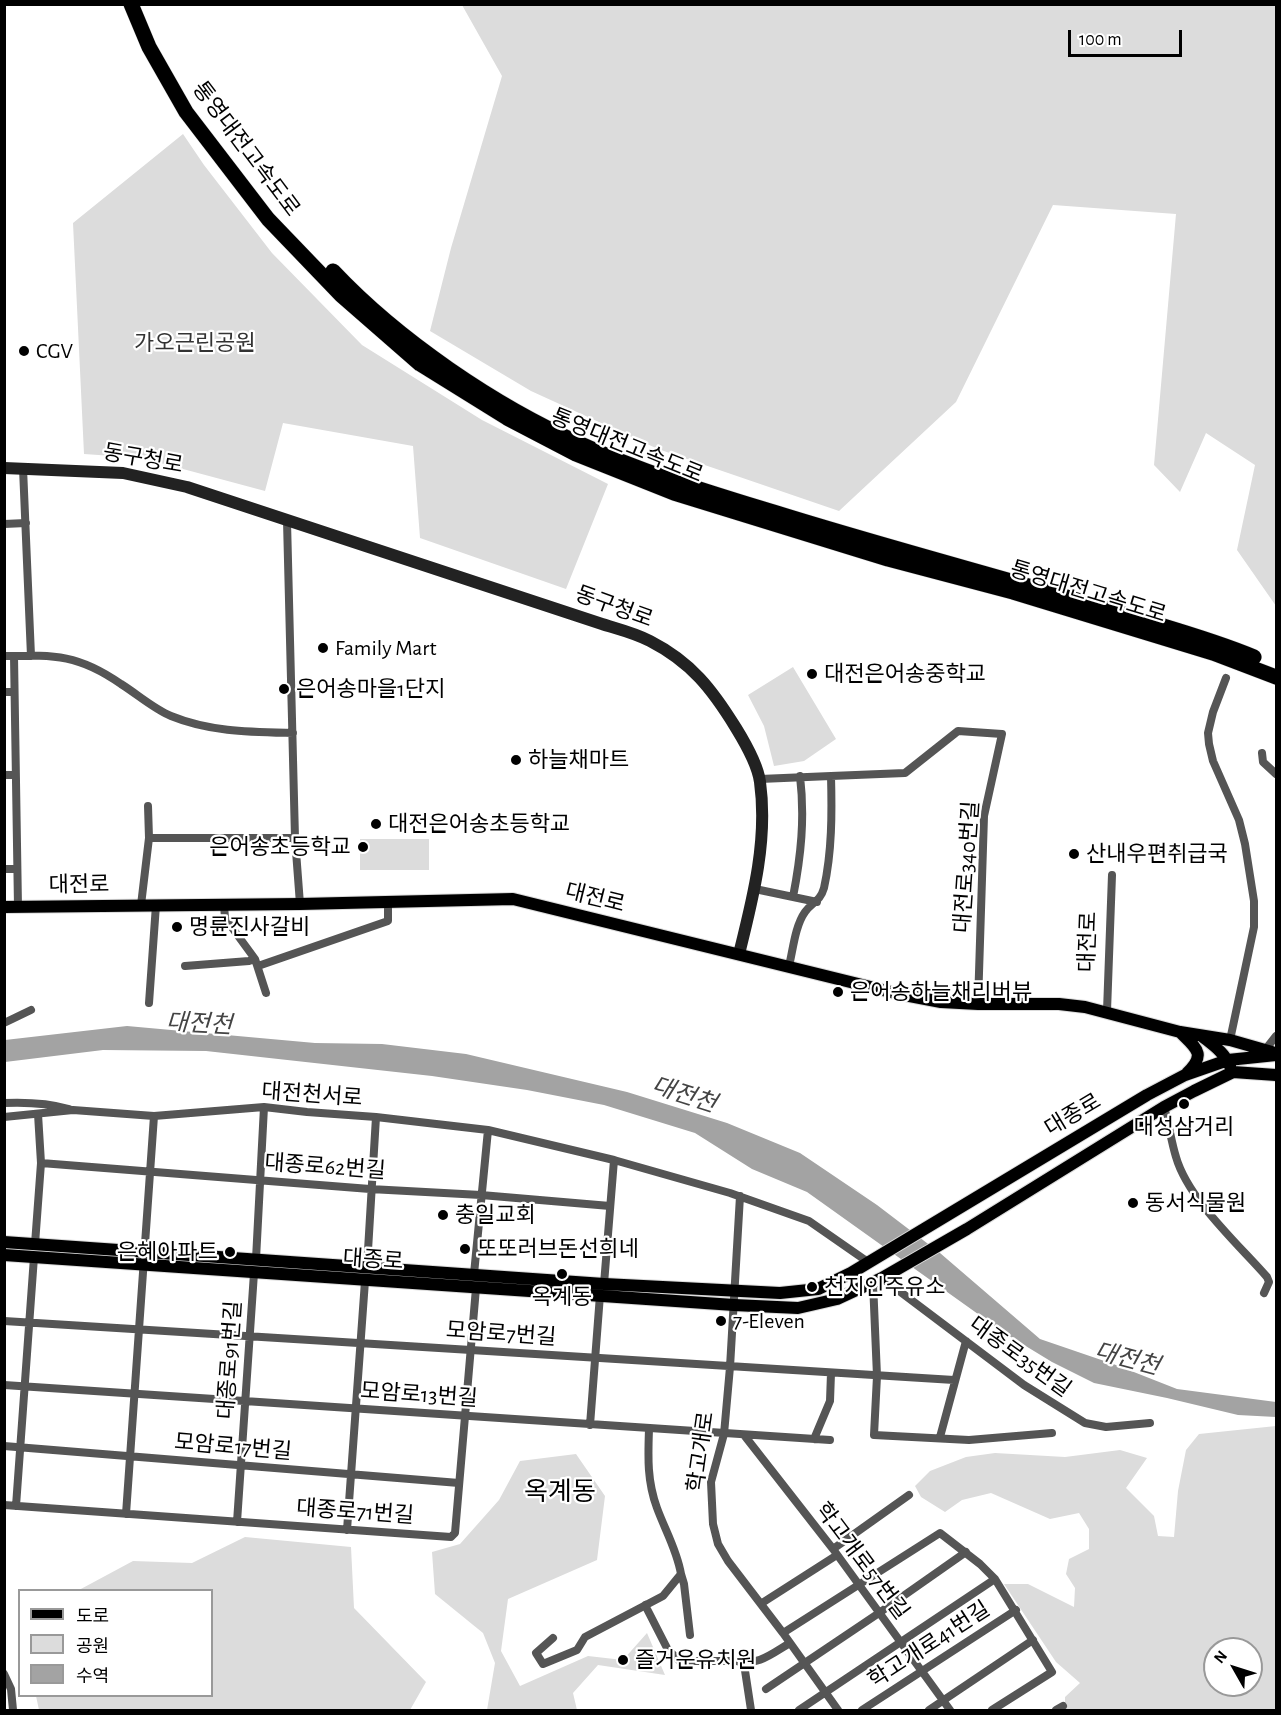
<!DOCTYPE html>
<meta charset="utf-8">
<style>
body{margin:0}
#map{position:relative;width:1281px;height:1715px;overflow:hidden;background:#fff;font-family:"Alegreya Sans","Noto Sans KR",sans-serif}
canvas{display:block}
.frame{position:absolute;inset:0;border:6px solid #000;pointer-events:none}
.legend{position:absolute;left:18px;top:1589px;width:195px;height:108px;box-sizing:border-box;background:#fff;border:2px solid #999;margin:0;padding:8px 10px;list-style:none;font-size:18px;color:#000}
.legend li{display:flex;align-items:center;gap:12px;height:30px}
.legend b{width:30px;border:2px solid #999}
.north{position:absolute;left:1203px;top:1637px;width:60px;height:60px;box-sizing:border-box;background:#fff;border:2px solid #999;border-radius:50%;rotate:309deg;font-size:16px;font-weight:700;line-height:24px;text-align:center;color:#000}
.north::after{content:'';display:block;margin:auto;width:21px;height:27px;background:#000;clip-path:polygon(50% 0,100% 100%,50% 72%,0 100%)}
.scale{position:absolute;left:1068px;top:30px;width:114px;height:27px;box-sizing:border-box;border:3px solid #000;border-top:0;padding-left:8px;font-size:18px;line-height:21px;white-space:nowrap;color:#000;-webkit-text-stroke:4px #fff;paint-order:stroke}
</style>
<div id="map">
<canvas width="1281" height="1715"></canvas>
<div class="frame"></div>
<ul class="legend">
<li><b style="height:8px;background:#000"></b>도로</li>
<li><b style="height:16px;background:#dcdcdc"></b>공원</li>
<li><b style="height:16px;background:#a3a3a3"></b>수역</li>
</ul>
<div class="north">N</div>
<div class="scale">100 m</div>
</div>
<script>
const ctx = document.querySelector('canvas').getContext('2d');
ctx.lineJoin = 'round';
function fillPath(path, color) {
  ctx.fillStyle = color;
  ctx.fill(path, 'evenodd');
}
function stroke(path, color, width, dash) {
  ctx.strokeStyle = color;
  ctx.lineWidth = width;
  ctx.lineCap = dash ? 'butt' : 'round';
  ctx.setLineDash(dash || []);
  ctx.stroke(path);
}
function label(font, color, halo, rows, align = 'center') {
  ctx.font = font + ' "Alegreya Sans","Noto Sans KR",sans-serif';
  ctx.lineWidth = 4.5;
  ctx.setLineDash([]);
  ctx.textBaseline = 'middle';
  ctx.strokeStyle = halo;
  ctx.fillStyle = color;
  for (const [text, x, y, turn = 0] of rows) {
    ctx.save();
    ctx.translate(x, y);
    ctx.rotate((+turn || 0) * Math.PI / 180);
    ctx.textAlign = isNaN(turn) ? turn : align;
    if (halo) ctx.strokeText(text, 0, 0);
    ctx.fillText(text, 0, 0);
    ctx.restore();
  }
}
fillPath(new Path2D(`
 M462,5H1276V606L1237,550L1255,465L1206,433L1180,492L1154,465L1176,214L1053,205L956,402L839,511L658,449L531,391L430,331L451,248L502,76Z
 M183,134L204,165L272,253L362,345L482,420L608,484L566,589L420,538L413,446L283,423L265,491L142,458L84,454L73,223Z
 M793,667L836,739L804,761L774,766L764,726L748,695Z
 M360,839H429V870H360Z
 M1276,1426V1710H1065V1697L1080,1683L1056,1662L1004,1584H1028L1074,1607L1075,1588L1066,1574L1069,1559L1089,1549V1529L1079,1513L1050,1519L991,1493L962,1500L945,1512L921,1497L915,1486L930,1471L966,1457L995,1453L1065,1457L1120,1450L1147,1458L1126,1488L1154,1516L1158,1536L1174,1537L1178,1491L1186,1450L1199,1434ZM1215,1649H1251V1685H1215Z
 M576,1454L605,1496L597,1560L508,1599L501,1651L520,1686L588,1656L623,1660L647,1633L665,1675L598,1665L573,1693L577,1710H487L495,1663L483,1633L435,1594L432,1552L460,1544L499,1500L520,1461Z
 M245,1537L351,1547L354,1608L426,1682L410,1710H39L36,1696H212V1590H79L133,1561L192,1563Z`), '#dcdcdc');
fillPath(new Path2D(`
 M127,1026L315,1043L382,1044L466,1054L627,1092L727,1123L800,1153L877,1205L940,1253L1040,1339L1116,1365L1177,1389L1276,1402V1417L1238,1415L1167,1398L1094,1383L1052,1362L1006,1334L807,1192L752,1169L695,1133L604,1105L527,1090L432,1076L206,1051L103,1050L5,1062V1040Z`), '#a3a3a3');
const primary = new Path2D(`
 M4,907L300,904L513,899L899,994L941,1002L978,1004H1059L1085,1007L1180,1032L1230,1040L1272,1052
 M1180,1032C1196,1048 1207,1054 1187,1073
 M1203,1037C1213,1045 1225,1053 1230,1066
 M4,1242L604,1284L780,1293L818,1289L851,1273L1147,1095L1185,1075L1228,1060L1276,1055
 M4,1255L734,1305L798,1308L837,1299L882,1278L967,1229L1164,1107L1194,1091L1233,1072L1276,1075`);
const motorway = new Path2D(`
 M131,4L149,47L186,112L268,219L341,295L420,364L507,418L576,454L674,493L888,559L1013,592L1213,653L1276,677
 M333,271C398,340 495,406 581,444C646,474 715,494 783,515C893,549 1004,578 1114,611C1161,626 1209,638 1254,657`);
stroke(primary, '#dbdbdb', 14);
stroke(motorway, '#dbdbdb', 16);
stroke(new Path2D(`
 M23,468L31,656
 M287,521L295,838L300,904
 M4,524L26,523
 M4,656C55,655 78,654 121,684C137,694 154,709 171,716C210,732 251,732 293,733
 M14,656L18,907
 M1226,678L1213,712L1208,733L1209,744L1213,761L1239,820L1245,844L1254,901V927L1230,1040
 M4,692H14
 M1262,753L1263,762L1276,774
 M4,775H14
 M831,776L905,773L958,731L1002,734L984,816L978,1004
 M760,779L831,776C832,813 832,852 824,888C820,902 812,902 805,912C795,926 793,950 789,966
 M149,838H295
 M4,869H17
 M755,889L817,902
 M793,897C801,856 805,818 800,776
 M141,905L149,838L148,806
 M224,905L225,918L255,959L266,993
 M185,966L249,961L255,959
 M258,966L388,921V902
 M149,1003L156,905
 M1107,1011L1112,875
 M4,1023L31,1010
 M1265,1050L1276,1036
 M4,1103C27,1102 48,1103 69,1109
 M1164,1107C1169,1124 1171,1141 1176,1157C1188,1199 1238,1244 1267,1277L1269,1282L1264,1293
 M4,1117L73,1110L154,1116L264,1107L307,1112L376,1117L488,1130L614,1160L730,1193L809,1221L868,1262
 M41,1163L370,1189L481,1195L610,1206
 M740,1196L730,1367L724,1434L711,1482L713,1524L718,1544L728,1561L783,1633L838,1710
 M35,1244L41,1163L38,1114
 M256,1259L264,1107
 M367,1267L376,1117
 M474,1274L488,1130
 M882,1278L1024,1385L1085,1423L1106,1427L1150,1423
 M873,1282L877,1376L874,1435L969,1440L1052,1433
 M604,1284L614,1160
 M4,1321L954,1380
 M4,1385L830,1440
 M590,1425L600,1295
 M744,1435L833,1549L950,1710
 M940,1437L966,1341
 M814,1439L830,1401L831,1373
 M4,1446L459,1483
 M4,1505L451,1537L455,1533L476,1288
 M16,1506L34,1257
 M126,1514L154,1116
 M237,1522L254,1273
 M347,1530L365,1281
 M833,1549L909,1495
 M681,1574L684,1584L690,1635
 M762,1603L837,1555
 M645,1605L668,1650L680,1661H736C757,1667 773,1653 790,1643
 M783,1633L940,1533L980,1564L995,1579L1052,1672L992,1710
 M553,1638L536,1653L543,1664L577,1650L585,1637L663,1596L681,1574C677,1550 665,1530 657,1508C647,1481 648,1457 649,1429
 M744,1664L751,1710
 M4,1674L11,1689L13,1710
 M766,1689L879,1613L966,1552
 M799,1710L995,1579
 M862,1710L1016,1610
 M929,1710L1033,1640
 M1056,1710L1063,1706`), '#555', 8);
stroke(new Path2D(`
 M4,468L123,473L187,487L602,624C618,629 635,633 650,641C691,662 712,689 736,728C744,741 758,766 760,782C768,840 753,898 739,954`), '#222', 12);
stroke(primary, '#000', 12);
stroke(motorway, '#000', 15);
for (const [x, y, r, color] of [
 [24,351,6,"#000"],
 [323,648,6,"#000"],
 [812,674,6,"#000"],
 [284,689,6,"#000"],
 [516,760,6,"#000"],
 [376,824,6,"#000"],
 [363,847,6,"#000"],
 [1074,854,6,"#000"],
 [177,927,6,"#000"],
 [838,992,6,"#000"],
 [1184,1104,6,"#000"],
 [1133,1203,6,"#000"],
 [443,1215,6,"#000"],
 [465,1249,6,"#000"],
 [230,1252,6,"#000"],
 [562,1274,6,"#000"],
 [812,1287,6,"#000"],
 [721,1321,6,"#000"],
 [623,1660,6,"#000"]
]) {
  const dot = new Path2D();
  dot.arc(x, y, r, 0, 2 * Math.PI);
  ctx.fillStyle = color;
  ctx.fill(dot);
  stroke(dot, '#fff', 2);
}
label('22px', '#000', '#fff', [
 ["통영대전고속도로",246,149,53],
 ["통영대전고속도로",627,446,22],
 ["동구청로",143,459,10],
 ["통영대전고속도로",1088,592,17],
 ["동구청로",614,607,20],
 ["대전로340번길",967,867,-86],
 ["대전로",79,885,-1],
 ["대전로",595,898,14],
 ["대전로",1088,942,-88],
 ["대전천서로",312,1095,4],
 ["대종로",1073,1115,-31],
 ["대종로62번길",325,1167,4],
 ["대종로",373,1260,4],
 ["모암로7번길",501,1334,4],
 ["대종로35번길",1020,1357,36],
 ["대종로91번길",230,1360,-86],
 ["모암로13번길",419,1395,4],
 ["모암로17번길",233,1447,5],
 ["학고개로",701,1452,-82],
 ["대종로71번길",355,1512,4],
 ["학고개로57번길",862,1561,53],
 ["학고개로41번길",929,1645,-33]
]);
label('22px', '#333', '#fff', [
 ["가오근린공원",195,343]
]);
label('22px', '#000', '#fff', [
 ["CGV",36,351],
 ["Family Mart",335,648],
 ["대전은어송중학교",824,674],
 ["은어송마을1단지",296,689],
 ["하늘채마트",528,760],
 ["대전은어송초등학교",388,824],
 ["은어송초등학교",351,847,"right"],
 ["산내우편취급국",1086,854],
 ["명륜진사갈비",189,927],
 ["은어송하늘채리버뷰",850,992],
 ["대성삼거리",1184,1127,"center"],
 ["동서식물원",1145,1203],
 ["충일교회",455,1215],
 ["또또러브돈선희네",477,1249],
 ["은혜아파트",218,1252,"right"],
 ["천지인주유소",824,1287],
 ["옥계동",562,1297,"center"],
 ["7-Eleven",733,1321],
 ["즐거운유치원",635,1660]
], 'left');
label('italic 24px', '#444', '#fff', [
 ["대전천",199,1024,3],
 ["대전천",684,1095,18],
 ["대전천",1127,1359,15]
]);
label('26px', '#000', '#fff', [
 ["옥계동",560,1492]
]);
</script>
